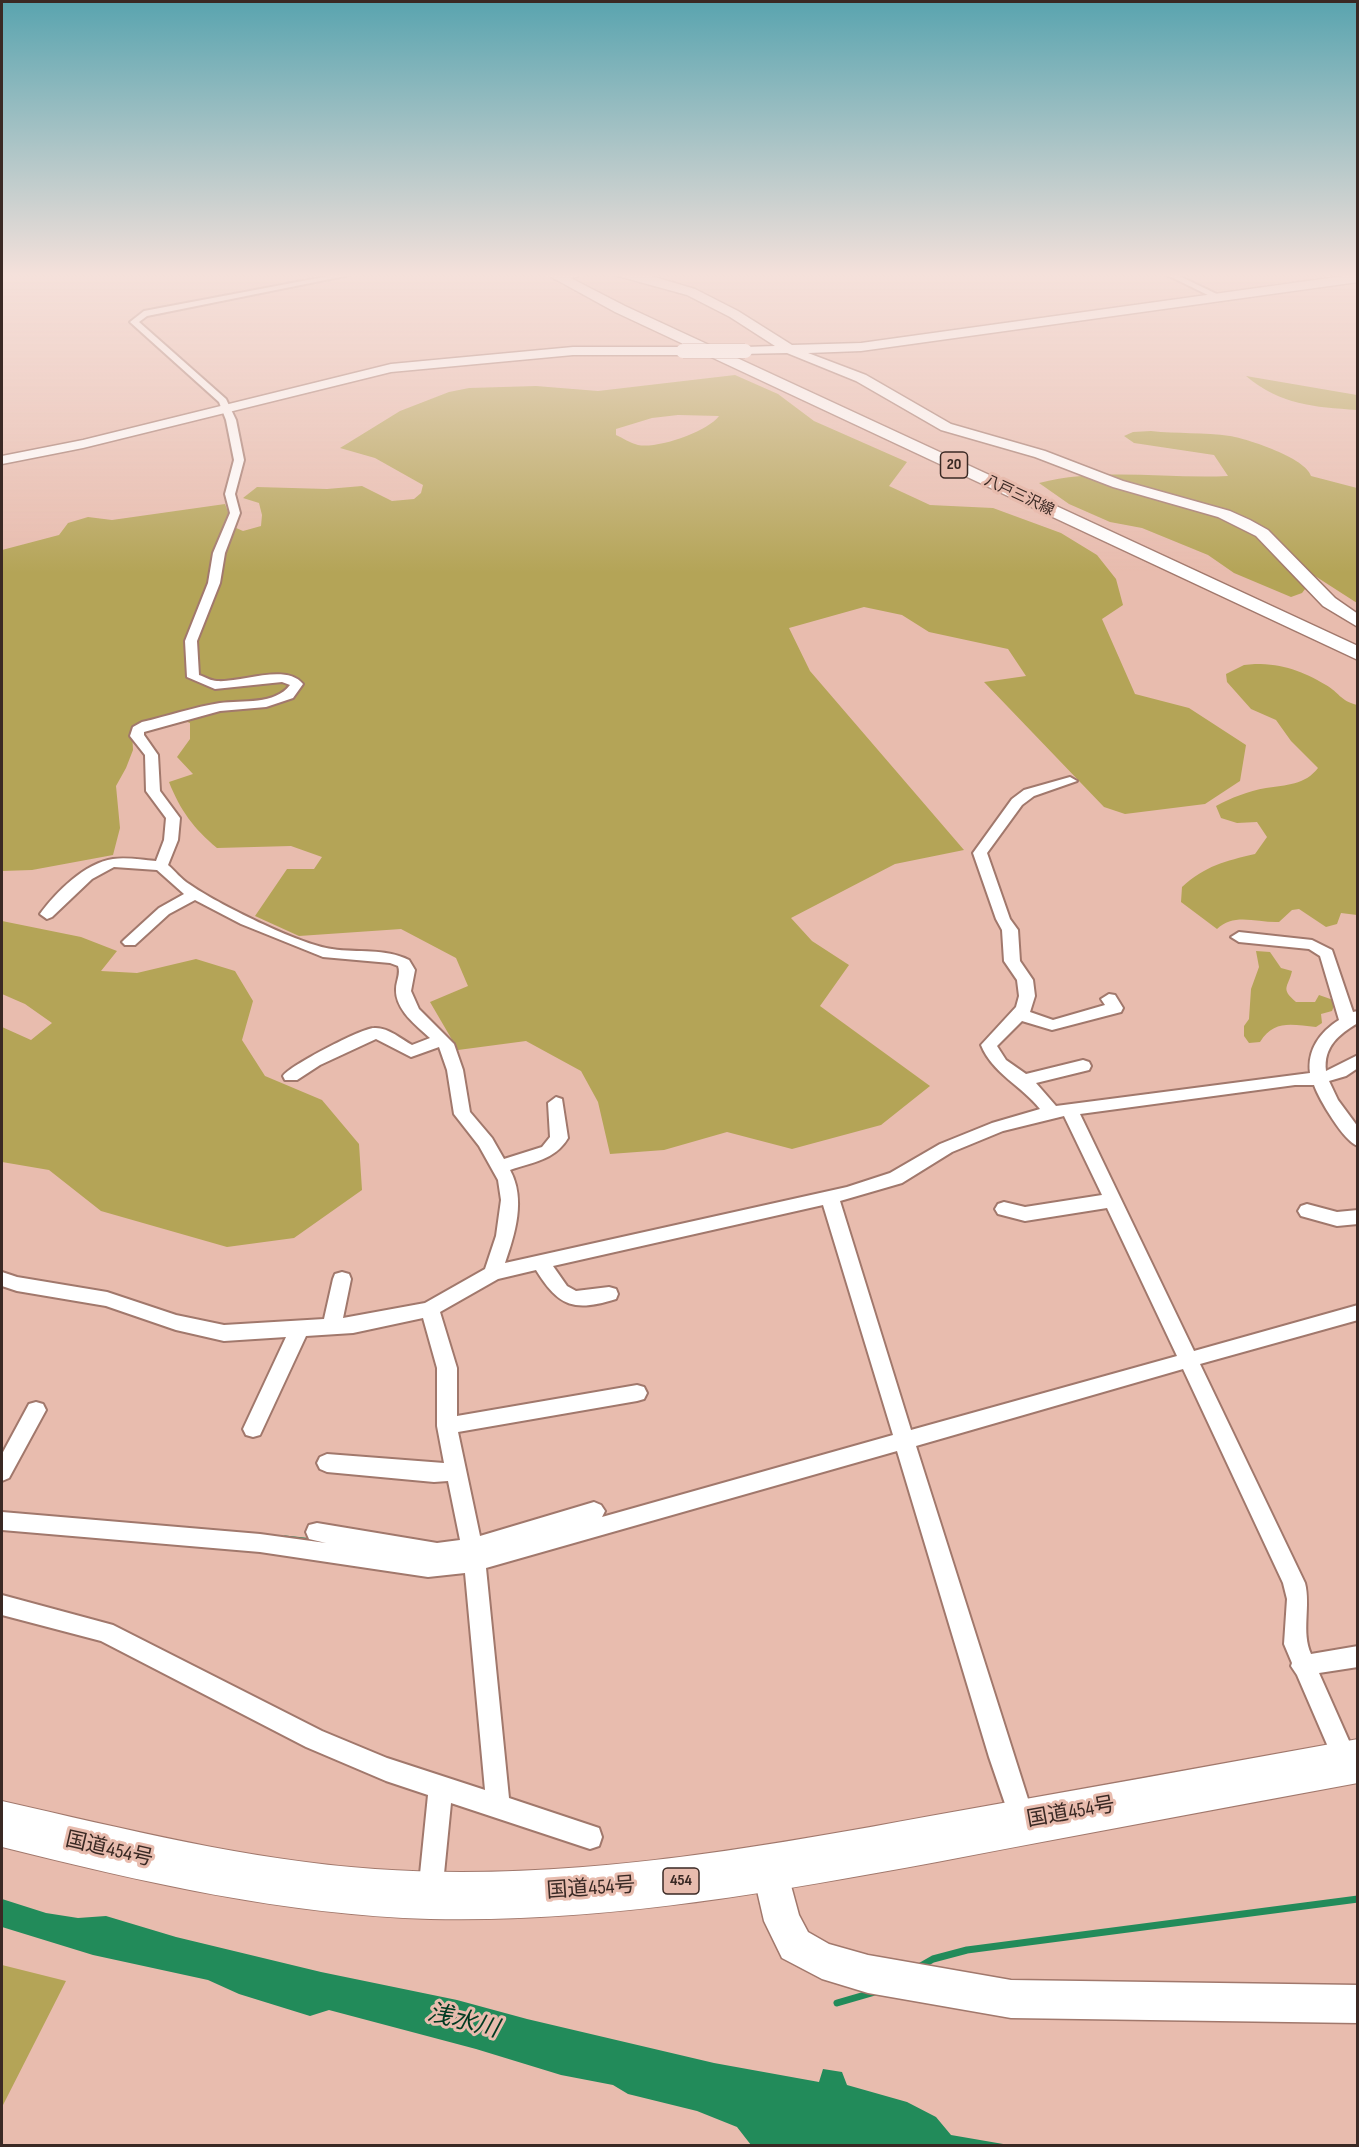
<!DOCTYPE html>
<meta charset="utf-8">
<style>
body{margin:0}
#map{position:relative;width:1359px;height:2147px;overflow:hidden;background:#e8bcae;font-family:"Sofia Sans Condensed",sans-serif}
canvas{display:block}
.frame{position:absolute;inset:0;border:3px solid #3a2924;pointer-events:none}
</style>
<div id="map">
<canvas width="1359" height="2147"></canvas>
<div class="frame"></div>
</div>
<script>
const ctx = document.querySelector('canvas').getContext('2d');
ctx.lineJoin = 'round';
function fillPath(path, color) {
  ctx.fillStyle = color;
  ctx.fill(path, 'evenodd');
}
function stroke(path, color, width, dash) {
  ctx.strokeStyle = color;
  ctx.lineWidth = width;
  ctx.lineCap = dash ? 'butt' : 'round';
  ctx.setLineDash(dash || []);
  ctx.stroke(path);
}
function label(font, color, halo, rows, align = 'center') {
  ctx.font = font + ' "Sofia Sans Condensed","Noto Sans JP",sans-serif';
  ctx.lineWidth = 6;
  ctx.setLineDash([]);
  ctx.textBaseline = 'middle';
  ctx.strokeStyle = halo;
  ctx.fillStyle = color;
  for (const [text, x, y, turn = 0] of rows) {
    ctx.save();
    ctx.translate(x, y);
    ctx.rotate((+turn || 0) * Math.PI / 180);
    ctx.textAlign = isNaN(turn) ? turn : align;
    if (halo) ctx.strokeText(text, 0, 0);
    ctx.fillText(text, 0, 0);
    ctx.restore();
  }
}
fillPath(new Path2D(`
 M735,375L778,394L814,421L907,462L889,486L930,505L993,508L1061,533L1097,555L1116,579L1123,605L1102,619L1135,694L1189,708L1246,745L1240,781L1205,804L1125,814L1104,807L984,682L1026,676L1008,649L929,632L902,615L864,607L789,628L810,671L964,850L895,864L791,918L812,941L849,965L820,1006L930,1086L881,1125L792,1149L727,1132L664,1150L610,1154L598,1102L581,1071L526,1041L458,1050L430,1002L468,986L456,958L401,929L299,936L255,916L287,869H314L322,857L291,846L217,848C194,829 180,810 169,782L193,774L177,757L190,739V723C173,714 150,722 132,727L133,750L126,768L116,786L120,828L113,855L32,870L2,871V550L59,535L68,523L88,517L112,520L225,504L234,527L243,531L261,526L262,515L259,503L243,498L257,487L327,489L362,486L392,501L414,499L421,493L423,485L375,458L340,448L400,411L449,392L469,388L536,386L598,391ZM678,415L719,416C707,432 657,449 638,445C630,443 623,438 616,435V429L652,418Z
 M1246,376L1357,395V410C1314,407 1281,405 1246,376Z
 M1151,431C1177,434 1204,432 1230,436C1248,439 1306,458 1311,476L1357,488V603L1315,576L1302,593L1291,597L1234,573L1208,555L1142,528L1110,522L1069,504L1039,483C1101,467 1165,479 1228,476L1214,455L1134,443L1124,436L1133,432Z
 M1255,664C1284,664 1302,671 1326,685C1340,693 1339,700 1357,705V915L1341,913L1337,924L1326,927L1299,909L1292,910L1279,922C1258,923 1234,912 1217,929L1181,902L1182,887C1205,866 1225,861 1255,854L1267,837L1257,822L1237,823L1221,818L1216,806C1231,798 1248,791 1266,788C1286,785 1305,785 1318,768L1291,741L1276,720L1251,709L1227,682L1226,674L1244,665Z
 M2,921L81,937L117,951L101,971L137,973L196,959L235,971L253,1001L242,1040L265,1076L322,1100L359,1144L362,1190L294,1238L227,1247L101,1211L49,1170L2,1162V1027L31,1040L52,1023L25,1004L2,994Z
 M1256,951L1270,952L1281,968L1292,971C1288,988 1280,988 1296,1002H1315L1319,995L1336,1001L1332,1011L1321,1014L1322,1023L1316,1027C1293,1025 1274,1019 1260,1042L1249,1043L1244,1036V1026L1249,1019L1251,989L1259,967Z
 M2,1965L66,1981L2,2107Z`), '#b4a457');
fillPath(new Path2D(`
 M2,1899L46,1913L78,1918L106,1916L176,1937L321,1972L457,2000L527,2019L714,2063L819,2082L823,2069L842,2072L847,2085L907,2102L936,2117L951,2135L1009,2145H751L737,2127L697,2111L628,2094L613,2085L561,2075L476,2049L329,2010L310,2016L239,1994L208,1980L93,1955L2,1927Z`), '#228b5a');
stroke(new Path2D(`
 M285,1538L313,1541`), '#228b5a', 5);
stroke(new Path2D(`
 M919,1967L933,1959L967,1950L1358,1899
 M837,2003L875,1992`), '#228b5a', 7);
const street = new Path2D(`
 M345,273H360L147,316L139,322L226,399L236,420L244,460L235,494L240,513L225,553L220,583L197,641L199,675C205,677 211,681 217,681C241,683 286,663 303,684L293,698L266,707L220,711L144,732V735L158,755L160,791L180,818L178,840L168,865C175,871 181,879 189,884C216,903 300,945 332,949C358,953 385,948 409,960L415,970L411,991L419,1009L454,1044L463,1070L470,1112L492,1138L504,1159L542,1147L550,1137L548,1103L556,1097L562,1099L568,1138C555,1160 533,1162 510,1170C526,1199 515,1234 505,1263L847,1187L890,1173L940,1144L992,1123L1040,1109C1022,1086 992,1073 981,1045L1016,1007L1019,996L1017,980L1004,961L1002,930L996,919L973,853L1012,799L1024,790L1070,777L1077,781L1034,796L1022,805L987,853L1010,919L1018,930L1020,961L1033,980L1035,996L1030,1012L1053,1020L1105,1005L1101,999L1109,994L1115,995L1123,1008L1121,1012L1052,1030L1022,1021L997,1046L1006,1060L1026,1074L1083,1060L1089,1062L1091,1066L1089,1070L1036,1083L1056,1106L1310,1073C1307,1050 1320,1032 1339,1020L1320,956L1309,949L1239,942L1231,937L1239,932L1312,940L1332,950L1353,1012L1358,1011V1023C1339,1034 1323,1047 1326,1071L1358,1055V1068L1346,1076L1329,1081L1338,1100L1358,1127V1146C1344,1142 1319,1099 1314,1085H1295L1080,1114L1194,1351L1358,1305V1320L1200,1364L1305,1583C1311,1606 1301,1632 1311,1654L1358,1646V1667L1319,1673L1358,1761L1354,1770L1346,1774L1338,1770L1297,1675L1291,1666L1292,1663L1284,1644L1287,1599L1283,1583L1183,1369L916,1446L1035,1821L1032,1830L1023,1833L1014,1830L989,1757L897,1451L486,1568L509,1798L599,1828L602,1837L599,1846L590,1849L451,1803L442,1894L439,1903L430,1906L421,1903L418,1894L428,1795L386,1781L306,1747L101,1641L2,1615V1595L113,1625L322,1731L387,1758L485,1790L465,1573L428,1577L260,1552L2,1530V1512L260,1534L326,1543L309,1539L306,1532L309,1525L317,1523L437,1543L460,1540L448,1481L434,1482L327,1472L320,1469L317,1463L320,1457L327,1454L444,1463L437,1426V1368L423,1318L353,1333L306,1336L260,1435L253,1437L246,1435L243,1429L286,1337L224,1341L176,1330L106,1306L17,1291L2,1286V1272L17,1277L107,1292L176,1315L224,1325L324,1319L333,1279L335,1274L342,1272L349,1274L351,1279L343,1318L425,1303L485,1269L496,1236L501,1200L498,1180L479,1146L454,1114L447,1070L439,1047L411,1057L376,1039L320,1065L297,1080H285L283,1076C289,1066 362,1028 374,1028C388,1027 401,1039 412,1045L430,1038C417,1026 395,1010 396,989C396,981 401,974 398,966L390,963L323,957L241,924L195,900L169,914L135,945H125L122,942L125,939L159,908L184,894L157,870L114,867L92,879L52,917L47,919L40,914C56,892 85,863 113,859C127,857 142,860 156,861L164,840L166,818L146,791L145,755L130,736L133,727L142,722C168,716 194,707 220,703C243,700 275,705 290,685L282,682L215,689L187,677L185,641L208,583L213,553L230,513L225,494L234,460L226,420L219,402L130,322L144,311ZM1064,1116L1102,1195L1025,1207L1004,1202L998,1204L995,1209L998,1214L1025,1221L1107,1208L1177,1356L911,1430L840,1201L902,1183L952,1152L1003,1131ZM823,1205L893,1435L602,1517L605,1511L601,1505L594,1502L480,1536L458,1432L637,1401L644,1399L647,1393L644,1387L637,1385L457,1416V1368L440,1312L498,1279L536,1270C559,1307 574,1312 616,1299L618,1294L616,1289L609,1287L576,1291L567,1286L553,1266Z
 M1163,273H1173L1225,298L1218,300Z
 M1307,1204L1337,1212L1358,1210V1224L1337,1226L1301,1216L1298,1211L1301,1206Z
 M36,1402L43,1404L46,1410L9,1478L2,1481V1454L29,1404Z`);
const secondary = new Path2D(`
 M554,273H583L577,277L554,279Z
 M607,273L648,275L695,289L738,311L792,345L861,343L1358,274V282L861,351L808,353L866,375L951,424L1045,451L1123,481L1230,511L1250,520L1268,530L1335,598L1358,614V627L1323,606L1256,536L1218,517L1113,487L1035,457L941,430L856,381L787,353L740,354L738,351L745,347L775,346L730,317L687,295Z
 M573,347H683L690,351L683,355H573L391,372L83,448L2,464V456L83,440L391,364Z
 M770,1851L783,1856L799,1915L808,1932L829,1944L868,1955L1011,1980L1358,1985V2023L1011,2018L868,1993L822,1979L782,1958L764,1921L752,1869L757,1856Z`);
const primary = new Path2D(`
 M544,273H561L625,306L1358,646V660L615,312Z`);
const highway = new Path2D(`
 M1358,1739V1783C1217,1809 1077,1835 937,1862C769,1893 601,1923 430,1919C285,1915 142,1882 2,1847V1801C125,1829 249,1860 375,1869C561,1882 747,1850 930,1816C1072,1791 1215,1765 1358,1739Z`);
stroke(street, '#a1786c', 4);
stroke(secondary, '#a1786c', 3);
stroke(primary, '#a1786c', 3);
stroke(highway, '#a1786c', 2);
fillPath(street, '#fff');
fillPath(secondary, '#fff');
fillPath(primary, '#fff');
fillPath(highway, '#fff');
const secondaryBridge = new Path2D(`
 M683,351H745`);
stroke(secondaryBridge, '#a1786c', 15, []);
stroke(secondaryBridge, '#fff', 14);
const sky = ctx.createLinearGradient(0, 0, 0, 573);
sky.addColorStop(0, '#59a4af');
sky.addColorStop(0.48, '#f5e1db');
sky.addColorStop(1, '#f5e1db00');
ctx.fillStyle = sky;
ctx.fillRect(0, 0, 1359, 573);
label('15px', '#3a2924', '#e8bcae', [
 ["八戸三沢線",1019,496,25]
]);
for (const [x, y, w] of [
 [954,465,27],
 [681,1881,36]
]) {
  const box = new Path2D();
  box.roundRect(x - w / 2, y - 13, w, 26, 4.5);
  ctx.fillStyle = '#e8bcae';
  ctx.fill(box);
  stroke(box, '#3a2924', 1.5);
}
label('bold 16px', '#3a2924', null, [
 ["20",954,465],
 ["454",681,1881]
]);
label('21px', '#3a2924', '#e8bcae', [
 ["国道454号",1071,1813,-10],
 ["国道454号",109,1850,13],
 ["国道454号",591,1889,-4]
]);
label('italic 24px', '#003a21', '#e8bcae', [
 ["浅水川",463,2022,14]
]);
</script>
